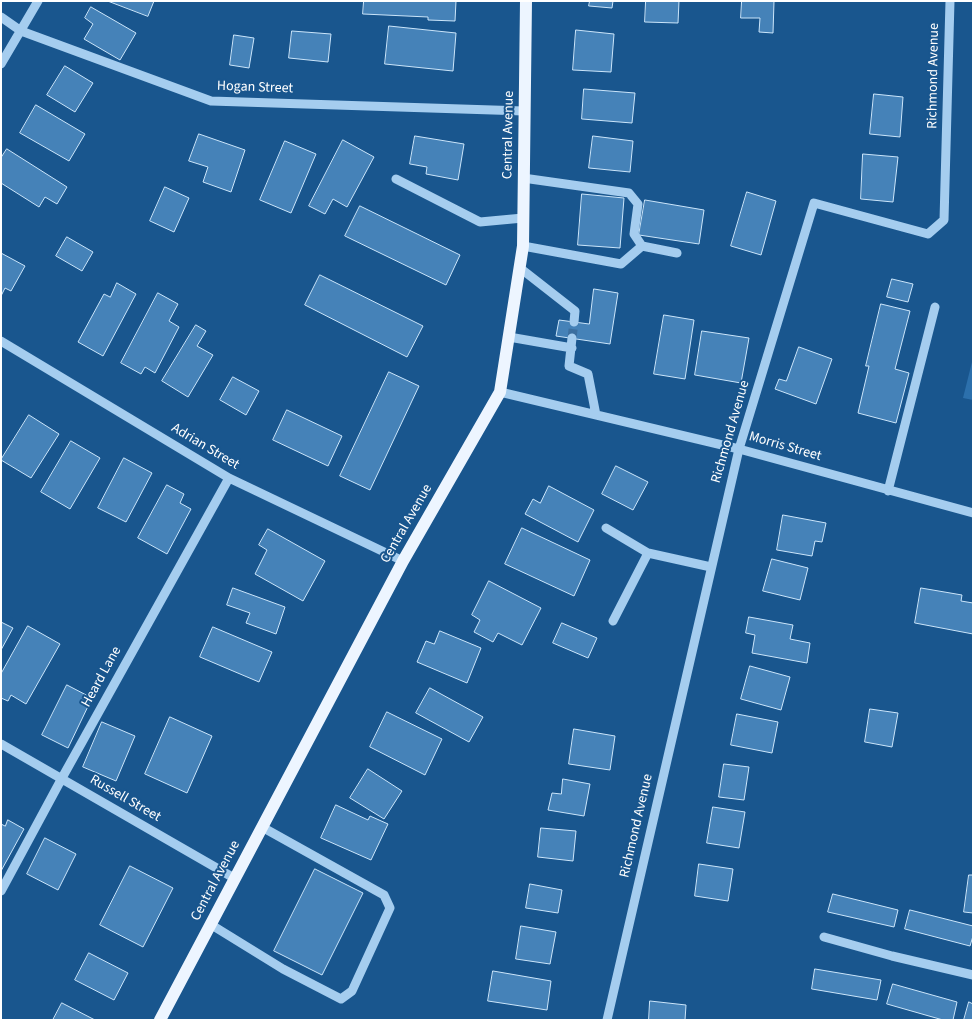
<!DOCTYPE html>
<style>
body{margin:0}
#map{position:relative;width:974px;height:1021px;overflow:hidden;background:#19568e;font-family:"Source Sans 3",sans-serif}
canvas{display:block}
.frame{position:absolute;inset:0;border:2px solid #fff;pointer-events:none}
</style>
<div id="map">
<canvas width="974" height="1021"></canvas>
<div class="frame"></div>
</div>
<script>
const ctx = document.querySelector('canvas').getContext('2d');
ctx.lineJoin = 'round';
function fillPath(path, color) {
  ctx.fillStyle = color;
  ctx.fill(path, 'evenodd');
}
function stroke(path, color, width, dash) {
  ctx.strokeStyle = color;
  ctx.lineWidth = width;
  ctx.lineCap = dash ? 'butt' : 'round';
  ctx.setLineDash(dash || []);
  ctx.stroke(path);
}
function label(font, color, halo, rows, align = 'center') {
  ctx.font = font + ' "Source Sans 3",sans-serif';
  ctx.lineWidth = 4;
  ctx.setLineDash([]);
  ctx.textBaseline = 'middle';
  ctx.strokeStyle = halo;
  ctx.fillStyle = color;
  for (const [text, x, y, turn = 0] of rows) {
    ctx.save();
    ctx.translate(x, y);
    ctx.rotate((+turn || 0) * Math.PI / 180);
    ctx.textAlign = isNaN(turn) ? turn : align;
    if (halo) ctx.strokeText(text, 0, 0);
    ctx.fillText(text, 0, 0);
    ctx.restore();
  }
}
fillPath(new Path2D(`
 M973,358V400L963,398Z`), '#2c70ac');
const building = new Path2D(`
 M108,1H154L148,16Z
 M364,1H456L455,21L428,20V17L363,14Z
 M590,1H613L612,8L589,6Z
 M646,1H679L678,23L645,22Z
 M742,1H774L773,33L759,32L760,18H741Z
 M91,7L136,33L120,60L84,39L93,24L85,18Z
 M389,26L456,33L453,71L385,64Z
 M576,30L614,34L611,72L573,70Z
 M292,31L331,34L328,62L289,58Z
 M234,35L254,38L249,68L230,65Z
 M65,66L93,83L75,112L47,95Z
 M584,89L635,93L632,123L582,119Z
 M874,94L903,97L900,137L870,134Z
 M36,105L85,134L69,161L20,133Z
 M199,134L245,150L231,192L203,182L208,167L189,161Z
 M415,136L464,144L458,180L426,174L427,167L410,164Z
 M593,136L633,141L630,172L589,168Z
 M343,140L374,157L347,207L333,199L325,214L309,206Z
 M285,141L316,154L291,213L260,200Z
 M7,149L67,187L57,204L45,197L39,207L1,183V158Z
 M863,154L898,157L893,202L861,199Z
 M165,187L189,198L174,232L150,221Z
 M747,192L776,201L761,255L731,246Z
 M582,194L624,198L620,248L578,245Z
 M645,200L704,210L699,244L639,235Z
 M360,206L460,255L446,285L345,236Z
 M67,237L93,252L82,271L56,256Z
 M1,253L25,266L11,291L5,288L1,296Z
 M320,275L423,326L407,357L305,305Z
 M892,279L913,284L908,302L887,297Z
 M117,283L136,294L103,356L78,342L104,294L110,297Z
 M594,289L618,293L610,344L556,336L559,320L589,324Z
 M158,293L178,304L169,321L179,327L155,373L145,367L141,374L121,363Z
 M881,304L910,311L895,369L909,373L896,423L858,413L869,366H866Z
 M664,315L694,320L685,379L654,374Z
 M196,325L206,331L197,346L213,355L188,397L162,381Z
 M702,331L749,338L741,383L695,375Z
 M799,347L832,359L816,404L775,389L779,379L786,381Z
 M389,372L419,386L370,490L340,476Z
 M233,377L259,391L246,415L220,400Z
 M287,410L342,436L328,466L273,440Z
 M29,415L59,434L31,478L1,460Z
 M71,441L100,458L70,509L41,492Z
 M124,458L152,473L126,522L98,508Z
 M616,466L648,482L633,510L602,494Z
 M167,485L184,494L180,503L191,509L167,554L138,538Z
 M549,486L594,510L578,542L525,514L533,499L540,503Z
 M783,515L826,523L822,542L815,541L812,556L777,550Z
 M522,528L590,560L574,596L505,564Z
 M268,529L325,561L303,601L255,574L267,550L259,545Z
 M772,559L808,568L800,600L763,591Z
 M489,581L541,608L522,645L498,633L493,642L474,632L480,620L472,615Z
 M233,588L285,607L276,634L246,623L250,613L227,605Z
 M921,588L962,595L961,601L973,603V634L915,623Z
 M749,617L793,625L790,639L810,643L807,663L752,653L755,635L746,633Z
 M1,622L13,628L1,650Z
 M562,623L597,638L588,658L553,643Z
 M28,626L60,644L26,704L11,695L8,701L1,698V674Z
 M213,627L272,652L259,682L200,657Z
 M440,631L481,648L467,683L417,662L426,641L434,644Z
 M750,666L790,677L781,710L741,699Z
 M67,685L92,698L68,748L42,735Z
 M430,688L483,717L469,742L416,713Z
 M870,709L898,713L892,747L865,742Z
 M387,712L442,739L425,775L370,747Z
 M737,714L778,722L772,753L731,745Z
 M170,717L212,736L187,793L145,774Z
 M102,722L135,736L116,781L83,767Z
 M574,729L615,736L610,770L569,764Z
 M724,764L749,767L744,800L719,797Z
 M368,769L402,791L384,819L350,798Z
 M563,779L590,784L584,816L548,810L552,793L561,794Z
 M336,805L368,820L370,816L388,824L371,860L321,838Z
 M713,807L745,812L739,848L707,843Z
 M8,820L24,829L1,871V824L5,826Z
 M541,828L576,831L573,861L538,857Z
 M45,838L76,854L58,890L27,874Z
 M699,864L733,869L728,901L695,896Z
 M130,866L173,888L143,947L100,925Z
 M315,869L363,893L322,975L274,951Z
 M969,875H973V913L964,912Z
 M530,884L562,890L558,913L526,908Z
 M833,894L898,910L894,927L828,912Z
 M910,910L973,926V936L970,946L905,929Z
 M521,926L556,932L550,964L516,959Z
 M89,953L128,973L114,1000L75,980Z
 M815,969L881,980L877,1000L812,989Z
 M493,971L551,981L547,1010L488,1001Z
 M893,984L957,1002L953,1020H943L887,1004Z
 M650,1001L686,1005L685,1020H649Z
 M969,1002L973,1004V1020H964Z
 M62,1003L95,1020H53Z`);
fillPath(building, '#4582b8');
stroke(building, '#cbe5fa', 1);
stroke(new Path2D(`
 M572,338L574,322`), '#3c6f9f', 9, [9, 4.5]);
stroke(new Path2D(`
 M1,17L21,31L211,101L524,111
 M1,64L38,1
 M523,178L629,193L638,204L634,234L642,246
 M396,179L480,222L523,218
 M523,246L621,264L642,246L677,253
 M520,268L575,311L574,322
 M509,337L572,348
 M572,338L569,366L588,374L596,415
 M1,341L229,478L403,561
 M500,392L739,449L973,513
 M888,491L935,307
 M606,528L648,553L711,567
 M613,621L648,553
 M1,744L234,878
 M1,891L62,778L229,478
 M210,924L283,969L341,999L352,991L390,908L384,895L262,827
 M824,937L892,956L973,975
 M607,1020L739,449L814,203L928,234L944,220L950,1`), '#a5cdef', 9);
stroke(new Path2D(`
 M160,1020L403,561L500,392L523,246L526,1`), '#edf5ff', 12);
label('14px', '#fff', '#19568e', [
 ["Richmond Avenue",934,76,-89],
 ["Hogan Street",255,88,2],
 ["Central Avenue",509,135,-89],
 ["Richmond Avenue",731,432,-74],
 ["Adrian Street",205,447,31],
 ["Morris Street",785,447,16],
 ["Central Avenue",407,524,-60],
 ["Heard Lane",102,677,-61],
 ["Russell Street",125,799,30],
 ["Richmond Avenue",637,826,-77],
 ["Central Avenue",216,881,-62]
]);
</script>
